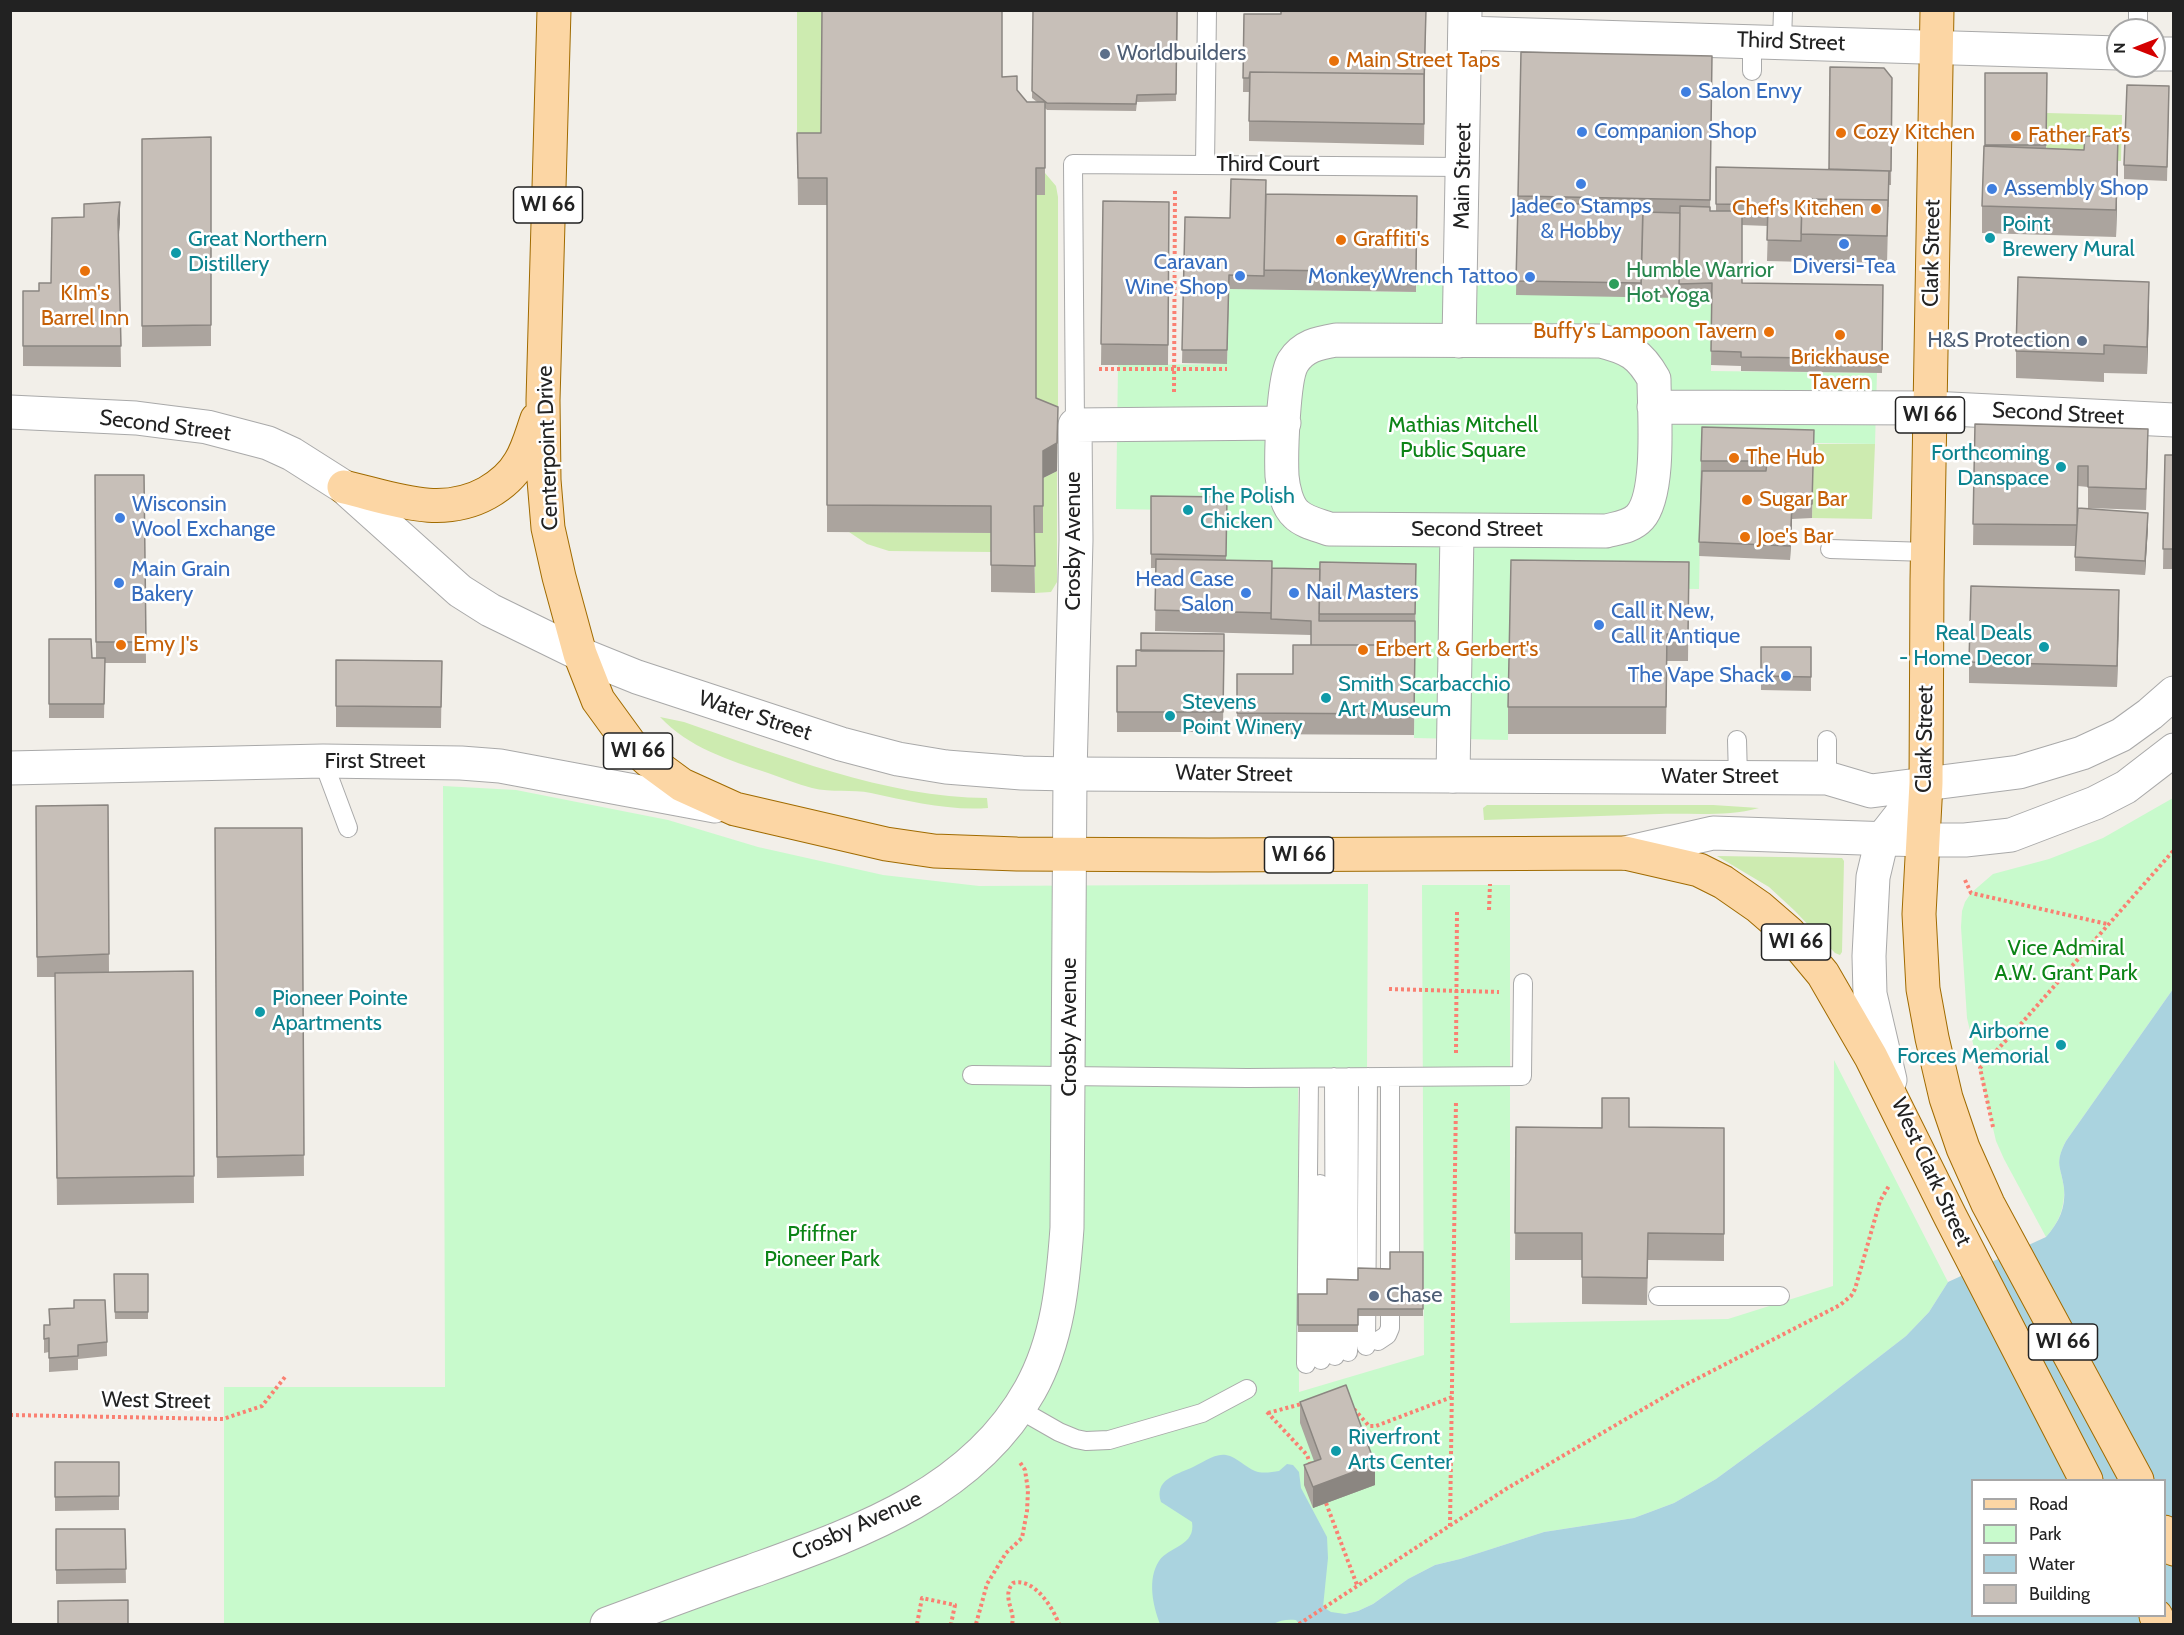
<!DOCTYPE html>
<meta charset="utf-8">
<style>
body{margin:0}
#map{position:relative;width:2184px;height:1635px;overflow:hidden;background:#f2efe9;font-family:Cabin,sans-serif}
canvas{display:block}
.frame{position:absolute;inset:0;border:12px solid #222;pointer-events:none}
.legend{position:absolute;left:1971px;top:1479px;width:195px;height:138px;box-sizing:border-box;background:#fff;border:2px solid #a7a7a7;margin:0;padding:8px 10px;list-style:none;font-size:18px;color:#222}
.legend li{display:flex;align-items:center;gap:12px;height:30px}
.legend b{width:30px;border:2px solid #a7a7a7}
.north{position:absolute;left:2106px;top:18px;width:60px;height:60px;box-sizing:border-box;background:#fff;border:2px solid #a7a7a7;border-radius:50%;rotate:270deg;font-size:16px;font-weight:700;line-height:24px;text-align:center;color:#222}
.north::after{content:'';display:block;margin:auto;width:21px;height:27px;background:#d40000;clip-path:polygon(50% 0,100% 100%,50% 72%,0 100%)}
</style>
<div id="map">
<canvas width="2184" height="1635"></canvas>
<div class="frame"></div>
<ul class="legend">
<li><b style="height:8px;background:#fcd6a4"></b>Road</li>
<li><b style="height:16px;background:#c8facc"></b>Park</li>
<li><b style="height:16px;background:#aad3df"></b>Water</li>
<li><b style="height:16px;background:#c7bfb8"></b>Building</li>
</ul>
<div class="north">N</div>
</div>
<script>
const ctx = document.querySelector('canvas').getContext('2d');
ctx.lineJoin = 'round';
function fillPath(path, color) {
  ctx.fillStyle = color;
  ctx.fill(path, 'evenodd');
}
function stroke(path, color, width, dash) {
  ctx.strokeStyle = color;
  ctx.lineWidth = width;
  ctx.lineCap = dash ? 'butt' : 'round';
  ctx.setLineDash(dash || []);
  ctx.stroke(path);
}
function label(font, color, halo, rows, align = 'center') {
  ctx.font = font + ' Cabin,sans-serif';
  ctx.lineWidth = 5;
  ctx.setLineDash([]);
  ctx.textBaseline = 'middle';
  ctx.strokeStyle = halo;
  ctx.fillStyle = color;
  for (const [text, x, y, turn = 0] of rows) {
    ctx.save();
    ctx.translate(x, y);
    ctx.rotate((+turn || 0) * Math.PI / 180);
    ctx.textAlign = isNaN(turn) ? turn : align;
    if (halo) ctx.strokeText(text, 0, 0);
    ctx.fillText(text, 0, 0);
    ctx.restore();
  }
}
fillPath(new Path2D(`
 M797,11H835L821,160H797Z
 M2047,113L2122,115L2121,161L2046,159Z
 M1045,173L1056,186L1058,197V434L1036,425V195H1045Z
 M1814,444H1875L1872,519L1812,518Z
 M1057,471V582L1051,592L1035,593L1034,533H1043V478Z
 M849,532L991,533V552L889,551L867,544Z
 M660,717L684,722C778,754 887,798 987,798L988,808C949,811 909,801 871,793C852,789 831,793 812,788C797,784 783,778 768,773C729,760 689,748 660,717Z
 M1487,805H1713L1759,808C1726,817 1693,813 1659,814C1600,816 1542,818 1484,820L1483,808Z
 M1717,856L1842,858L1844,861L1842,952L1840,955L1835,953L1795,911L1769,887Z`), '#cdebb0');
fillPath(new Path2D(`
 M1417,275H1517L1712,297L1711,371L1877,373L1875,444L1702,441L1699,589L1511,587L1508,740L1414,738L1416,584L1225,581L1227,511L1116,509L1118,365L1227,364L1229,289L1416,292Z
 M443,786L516,790L668,820L758,847L883,875L979,886L1368,884L1367,1069L1298,1071L1299,1392L1424,1355L1422,885H1510V1323L1728,1319L1833,1286L1834,1060L1948,1282L1929,1312L1906,1336L1813,1408L1716,1479L1674,1503L1634,1518L1544,1532L1460,1559L1435,1565L1408,1579L1373,1604L1358,1611L1345,1614L1330,1624H224V1387H445Z
 M2173,798V989L2066,1141C2054,1164 2061,1166 2064,1188C2065,1208 2059,1222 2046,1237L2004,1159L1996,1141L1967,1018L1961,927L1962,911L1965,902L1971,893L1993,874L2049,859L2103,838Z`), '#c8facc');
fillPath(new Path2D(`
 M2173,989V1624H1299L1296,1620C1288,1619 1280,1620 1273,1624H1160C1153,1606 1147,1579 1159,1561C1169,1546 1196,1546 1192,1522L1161,1502C1154,1480 1175,1475 1191,1468C1201,1464 1214,1453 1226,1455C1237,1457 1245,1467 1255,1471C1262,1474 1272,1472 1279,1471L1287,1464L1293,1465L1299,1472L1301,1488L1327,1537L1328,1558L1323,1607L1331,1612L1345,1614L1358,1611L1373,1604L1408,1579L1435,1565L1460,1559L1544,1532L1634,1518L1674,1503L1716,1479L1813,1408L1906,1336L1929,1312L1948,1282L2046,1237C2059,1222 2066,1208 2064,1188C2061,1166 2054,1164 2066,1141ZM1972,1480H2164V1616H1972Z`), '#aad3df');
const service = new Path2D(`
 M2138,10V30
 M1752,41V71
 M1782,42L1783,10
 M1205,165L1207,10
 M1075,425L1073,164L1463,167
 M1830,549L1928,552
 M1737,740L1738,777
 M1827,740V778
 M323,761L348,828
 M972,1075L1247,1078L1522,1076L1523,983
 M1334,1077L1335,1356
 M1320,1184L1321,1360
 M1658,1296H1780
 M1378,1341L1387,1335L1390,1328V1077
 M1366,1346L1368,1077
 M1348,1352L1349,1077
 M1306,1364L1309,1078
 M1017,1408L1059,1432L1076,1439L1086,1441L1109,1440L1202,1413L1247,1389`);
const minor = new Path2D(`
 M1465,33L2118,53
 M2154,54H2174
 M1336,340L1601,341C1629,348 1640,354 1654,379C1654,411 1661,493 1640,517C1631,527 1618,528 1606,531L1329,529C1318,525 1304,522 1296,514C1287,506 1283,488 1282,476C1281,454 1283,378 1293,362C1303,346 1318,343 1336,340Z
 M1459,341L1465,12
 M1654,407L1930,408L2174,420
 M1453,776L1457,531
 M607,1624C655,1606 703,1588 752,1571C857,1533 972,1494 1030,1390C1058,1340 1063,1283 1067,1228L1070,774L1076,540L1075,425L1284,423`);
const tertiary = new Path2D(`
 M10,412L136,418L167,422L207,427L268,443L292,454L344,487L460,591L490,610L580,654L637,677L841,744L898,759L946,767L1022,773L1070,774L1827,778L1871,791L2019,772L2082,753L2121,735L2150,714L2174,693
 M10,768L323,761L461,763L500,766L715,806
 M1625,853L1713,833L1922,840H1965L2011,835L2095,803L2126,787L2174,750
 M1890,1080L1870,994L1869,956L1873,877L1882,839L1926,783`);
const primary = new Path2D(`
 M554,10L543,400L544,480L548,528L559,577L580,654L598,700L630,744L648,760L682,785L735,809L886,844L934,851L1017,854L1209,855L1625,853L1699,870L1723,882L1759,907L1789,933L1823,974L1871,1057L1950,1216L2086,1480
 M1937,10L1927,580L1926,783L1919,914L1923,989L1932,1038L1946,1098L1963,1148L1988,1204L2137,1480
 M344,487C392,498 440,519 487,493C501,485 512,476 520,462C528,449 532,433 537,419
 M2164,1532L2174,1549
 M2156,1616L2160,1624`);
stroke(service, '#a9a9a9', 20);
stroke(minor, '#a9a9a9', 35);
stroke(tertiary, '#a9a9a9', 35);
stroke(primary, '#a06b00', 35);
stroke(new Path2D(`
 M1099,369H1227
 M1174,392L1175,189
 M1965,880L1971,893L2107,924
 M1489,910L1490,884
 M1389,989L1499,992
 M1456,1053L1457,910
 M1993,1127L1980,1068L2013,1033L2174,850
 M1354,1409L1369,1426H1376L1452,1397
 M1267,1412L1307,1455L1311,1466
 M1268,1413L1305,1403
 M10,1415L223,1419L262,1406L285,1377
 M1326,1503L1357,1585
 M1450,1526L1456,1100
 M917,1624L922,1598L955,1605L951,1624
 M976,1624L987,1584L1006,1553L1022,1538L1027,1511L1028,1490L1025,1470L1019,1461
 M1012,1624C1016,1611 1001,1597 1013,1583C1034,1577 1053,1608 1059,1624
 M1299,1624L1506,1489L1681,1387L1840,1305L1851,1296L1855,1289L1880,1201L1890,1184`), '#fa8072', 4, [3, 3]);
stroke(service, '#fff', 18);
stroke(minor, '#fff', 33);
stroke(tertiary, '#fff', 33);
stroke(primary, '#fcd6a4', 33);
fillPath(new Path2D(`
 M1033,10H1178L1176,101L1137,102L1136,111L1047,110L1045,108V195H1036V398L1057,471L1043,478V533H1034L1035,593L991,592V533L827,532V205H798L797,133H821L1002,77L1017,90L1027,102H1037L1032,98Z
 M1426,10L1424,145L1249,141V92H1243L1244,14H1281Z
 M1521,52L1712,76L1710,211H1716V204L1829,169L1892,78L1891,185H1889L1887,264L1767,261L1768,226L1742,225V283L1883,285L1882,373L1741,371V366L1711,365L1712,297L1679,298L1516,295Z
 M1985,73H2047L2046,148L2118,164L2116,237L1982,233V206L1985,146Z
 M2169,100L2167,181L2124,179V165Z
 M211,137V346L142,347V139Z
 M1266,194L1417,196L1416,292L1229,289L1227,364L1182,363L1185,217L1230,218Z
 M1103,201L1169,202L1168,365H1101Z
 M120,223L119,235L121,367L23,366V291H39L51,283Z
 M2149,309L2147,374L2104,373V382L2016,378V351Z
 M1975,424L2148,450L2146,510L2088,508V487L2078,486L2077,516L2148,527L2145,575L2075,571V546L1973,545Z
 M1814,430L1812,518L1792,519L1790,560L1699,556L1701,461Z
 M2165,455H2174V569H2163Z
 M95,475H144L146,663H105L104,718H49V639L92,658H96Z
 M1151,496L1227,497L1226,561L1272,568L1320,569L1416,564L1414,735L1237,734V674H1293L1311,645V635L1155,631L1156,568H1151Z
 M1689,562L1688,661H1667L1666,734H1508V707Z
 M2119,611L2117,687L1969,683V662Z
 M1224,634L1223,732H1117V666H1136L1141,651Z
 M1761,647H1811V691L1761,690Z
 M336,660L442,661L441,728L336,727Z
 M108,805L109,972L193,971L194,1203L57,1205L55,977H37L36,806Z
 M215,828H302L304,1176L217,1178Z
 M1516,1127L1724,1128V1261L1648,1260L1647,1305L1582,1304V1260H1515Z
 M1423,1252V1316H1358V1332H1298V1294H1327L1358,1280L1390,1269Z
 M114,1274H148V1319H115Z
 M44,1325L107,1342V1356L78,1359V1370L49,1372V1352L44,1353Z
 M1300,1402L1375,1485L1313,1508L1304,1485V1465L1314,1461L1300,1423Z
 M55,1462H119V1510L55,1511Z
 M56,1529H125L126,1583L56,1584Z`), '#aba49e');
fillPath(new Path2D(`
 M2118,137V164L2116,237V210Z
 M120,202V223L118,240V219Z
 M2149,282V309L2147,374V347Z
 M1058,407L1057,471L1043,478V451Z
 M1792,505V519L1790,560V546Z
 M2148,513V527L2145,575V561Z
 M2119,590V611L2117,687V666Z
 M1375,1464V1485L1313,1508V1487Z`), '#8b8681');
const building = new Path2D(`
 M822,10H1002V77L1017,76V90L1027,102H1045V168H1036V398L1058,407L1057,443L1043,451V506H1034L1035,566L991,565V506L827,505V178H798L797,133H821Z
 M1033,10H1177L1176,94L1137,95L1136,104L1047,103L1032,91Z
 M1281,10H1426L1424,81V74L1250,72L1249,78H1243L1244,14H1281Z
 M1521,52L1712,56L1710,200L1518,196Z
 M1830,67L1884,68L1892,78L1891,171L1829,169Z
 M1250,72L1424,74V124L1249,121Z
 M1985,73H2047L2046,145H1985Z
 M2127,85L2169,86L2167,167L2124,165Z
 M2085,136L2118,137L2116,210L1982,206L1984,146L2084,150Z
 M211,137V325L142,326V139Z
 M1716,167L1889,171L1888,207V200L1802,199L1801,241L1767,240L1768,205L1716,204Z
 M1231,179L1266,180L1264,276L1229,275L1227,350H1182L1185,217L1230,218Z
 M1266,194L1417,196L1416,272L1264,270Z
 M1802,199L1888,200L1887,236L1801,234Z
 M1103,201L1169,202L1168,345L1101,344Z
 M120,202L118,219L121,346H23V291H39V283H51L52,218L84,217V204Z
 M1518,203L1643,205L1641,283L1516,281Z
 M1680,206L1710,207V211H1742V283L1883,285L1882,359L1741,357V352L1711,351L1712,283L1679,284Z
 M1643,212L1680,213L1679,291L1641,290Z
 M2018,277L2149,282L2147,347L2104,345V354L2016,351Z
 M1975,424L2148,429L2146,489L2088,487V466H2078L2077,525L1973,524Z
 M1702,427L1814,430L1812,504L1792,505L1790,546L1699,542L1702,471H1766L1767,461H1701Z
 M2165,455H2174V549H2163Z
 M95,475H144L146,642H96Z
 M1151,496L1227,497L1226,556L1151,554Z
 M2078,508L2148,513L2145,561L2075,557Z
 M1156,559L1272,561L1271,613L1155,610Z
 M1511,560L1689,562L1688,634H1667L1666,707H1508Z
 M1320,562L1416,564L1415,614H1319Z
 M1272,568L1320,569L1319,621H1415V645H1311V621L1271,619Z
 M1971,586L2119,590L2117,666L1969,662Z
 M1141,633L1224,634V651H1141Z
 M49,639H91L92,658H105L104,704H49Z
 M1293,645H1415L1414,714L1237,713V674H1293Z
 M1761,647H1811V677L1761,676Z
 M1136,650L1224,651L1223,712H1117V666H1136Z
 M336,660L442,661L441,707L336,706Z
 M108,805L109,954L37,957L36,806Z
 M215,828H302L304,1155L217,1157Z
 M193,971L194,1176L57,1178L55,973Z
 M1602,1098H1629V1127L1724,1128V1234L1648,1233L1647,1278L1582,1277V1233H1515L1516,1127L1602,1128Z
 M1390,1252H1423V1309H1358V1325H1298V1294H1327V1279L1358,1280V1268L1390,1269Z
 M114,1274H148V1312H115Z
 M74,1300H105L107,1342L78,1345V1356L49,1358V1338L44,1339V1325H50L49,1309L74,1308Z
 M1346,1385L1375,1464L1313,1487L1304,1465L1321,1459L1300,1402Z
 M55,1462H119V1496L55,1497Z
 M56,1529H125L126,1569L56,1570Z
 M128,1600V1624H58V1601Z`);
fillPath(building, '#c7bfb8');
stroke(building, '#8b8681', 1.5);
for (const [x, y, r, color] of [
 [1105,54,6,"#5c6f8a"],
 [1334,61,6,"#e8710a"],
 [1686,92,6,"#3f7fe0"],
 [1582,132,6,"#3f7fe0"],
 [1841,133,6,"#e8710a"],
 [2016,136,6,"#e8710a"],
 [1581,184,6,"#3f7fe0"],
 [1992,189,6,"#3f7fe0"],
 [1876,209,6,"#e8710a"],
 [1990,238,6,"#0f9aa8"],
 [1341,240,6,"#e8710a"],
 [1844,244,6,"#3f7fe0"],
 [176,253,6,"#0f9aa8"],
 [85,271,6,"#e8710a"],
 [1240,276,6,"#3f7fe0"],
 [1530,277,6,"#3f7fe0"],
 [1614,284,6,"#2e9e5b"],
 [1769,332,6,"#e8710a"],
 [1840,335,6,"#e8710a"],
 [2082,341,6,"#5c6f8a"],
 [1734,458,6,"#e8710a"],
 [2061,467,6,"#0f9aa8"],
 [1747,500,6,"#e8710a"],
 [1188,510,6,"#0f9aa8"],
 [120,518,6,"#3f7fe0"],
 [1745,537,6,"#e8710a"],
 [119,583,6,"#3f7fe0"],
 [1246,593,6,"#3f7fe0"],
 [1294,593,6,"#3f7fe0"],
 [1599,625,6,"#3f7fe0"],
 [121,645,6,"#e8710a"],
 [2044,647,6,"#0f9aa8"],
 [1363,650,6,"#e8710a"],
 [1786,676,6,"#3f7fe0"],
 [1326,698,6,"#0f9aa8"],
 [1170,716,6,"#0f9aa8"],
 [260,1012,6,"#0f9aa8"],
 [2061,1045,6,"#0f9aa8"],
 [1374,1296,6,"#5c6f8a"],
 [1336,1451,6,"#0f9aa8"]
]) {
  const dot = new Path2D();
  dot.arc(x, y, r, 0, 2 * Math.PI);
  ctx.fillStyle = color;
  ctx.fill(dot);
  stroke(dot, '#fff', 2);
}
for (const [x, y, w] of [
 [548,205,69],
 [1930,415,69],
 [638,751,69],
 [1299,855,69],
 [1796,942,69],
 [2063,1342,69]
]) {
  const box = new Path2D();
  box.roundRect(x - w / 2, y - 18, w, 36, 4.5);
  ctx.fillStyle = '#fff';
  ctx.fill(box);
  stroke(box, '#222', 1.5);
}
label('bold 21px', '#222', null, [
 ["WI 66",548,205],
 ["WI 66",1930,415],
 ["WI 66",638,751],
 ["WI 66",1299,855],
 ["WI 66",1796,942],
 ["WI 66",2063,1342]
]);
label('22px', '#222', '#fff', [
 ["Third Street",1791,42,2],
 ["Third Court",1268,165],
 ["Main Street",1463,176,-89],
 ["Clark Street",1932,253,-89],
 ["Second Street",2058,414,3],
 ["Second Street",165,426,7],
 ["Centerpoint Drive",548,448,-92],
 ["Second Street",1477,530],
 ["Crosby Avenue",1074,541,-90],
 ["Water Street",755,716,18],
 ["Clark Street",1925,739,-89],
 ["First Street",375,762],
 ["Water Street",1234,774,1],
 ["Water Street",1720,777],
 ["Crosby Avenue",1070,1027,-90],
 ["West Clark Street",1931,1172,65],
 ["West Street",156,1401,1],
 ["Crosby Avenue",857,1526,-24]
]);
label('22px', '#4e5e75', '#fff', [
 ["Worldbuilders",1117,54],
 ["H&S Protection",2070,341,"right"],
 ["Chase",1386,1296]
], 'left');
label('22px', '#c56008', '#fff', [
 ["Main Street Taps",1346,61],
 ["Cozy Kitchen",1853,133],
 ["Father Fat’s",2028,136],
 ["Chef's Kitchen",1864,209,"right"],
 ["Graffiti's",1353,240],
 ["KIm's",85,294,"center"],
 ["Barrel Inn",85,319,"center"],
 ["Buffy's Lampoon Tavern",1757,332,"right"],
 ["Brickhause",1840,358,"center"],
 ["Tavern",1840,383,"center"],
 ["The Hub",1746,458],
 ["Sugar Bar",1759,500],
 ["Joe's Bar",1757,537],
 ["Emy J's",133,645],
 ["Erbert & Gerbert's",1375,650]
], 'left');
label('22px', '#366cbe', '#fff', [
 ["Salon Envy",1698,92],
 ["Companion Shop",1594,132],
 ["Assembly Shop",2004,189],
 ["JadeCo Stamps",1581,207,"center"],
 ["& Hobby",1581,232,"center"],
 ["Caravan",1228,263,"right"],
 ["Wine Shop",1228,288,"right"],
 ["Diversi-Tea",1844,267,"center"],
 ["MonkeyWrench Tattoo",1518,277,"right"],
 ["Wisconsin",132,505],
 ["Wool Exchange",132,530],
 ["Main Grain",131,570],
 ["Bakery",131,595],
 ["Head Case",1234,580,"right"],
 ["Salon",1234,605,"right"],
 ["Nail Masters",1306,593],
 ["Call it New,",1611,612],
 ["Call it Antique",1611,637],
 ["The Vape Shack",1774,676,"right"]
], 'left');
label('22px', '#0d838f', '#fff', [
 ["Point",2002,225],
 ["Brewery Mural",2002,250],
 ["Great Northern",188,240],
 ["Distillery",188,265],
 ["Forthcoming",2049,454,"right"],
 ["Danspace",2049,479,"right"],
 ["The Polish",1200,497],
 ["Chicken",1200,522],
 ["Real Deals",2032,634,"right"],
 ["- Home Decor",2032,659,"right"],
 ["Smith Scarbacchio",1338,685],
 ["Art Museum",1338,710],
 ["Stevens",1182,703],
 ["Point Winery",1182,728],
 ["Pioneer Pointe",272,999],
 ["Apartments",272,1024],
 ["Airborne",2049,1032,"right"],
 ["Forces Memorial",2049,1057,"right"],
 ["Riverfront",1348,1438],
 ["Arts Center",1348,1463]
], 'left');
label('22px', '#27864d', '#fff', [
 ["Humble Warrior",1626,271],
 ["Hot Yoga",1626,296]
], 'left');
label('22px', '#0c8416', '#fff', [
 ["Mathias Mitchell",1463,426],
 ["Public Square",1463,451],
 ["Vice Admiral",2066,949],
 ["A.W. Grant Park",2066,974],
 ["Pfiffner",822,1235],
 ["Pioneer Park",822,1260]
]);
</script>
